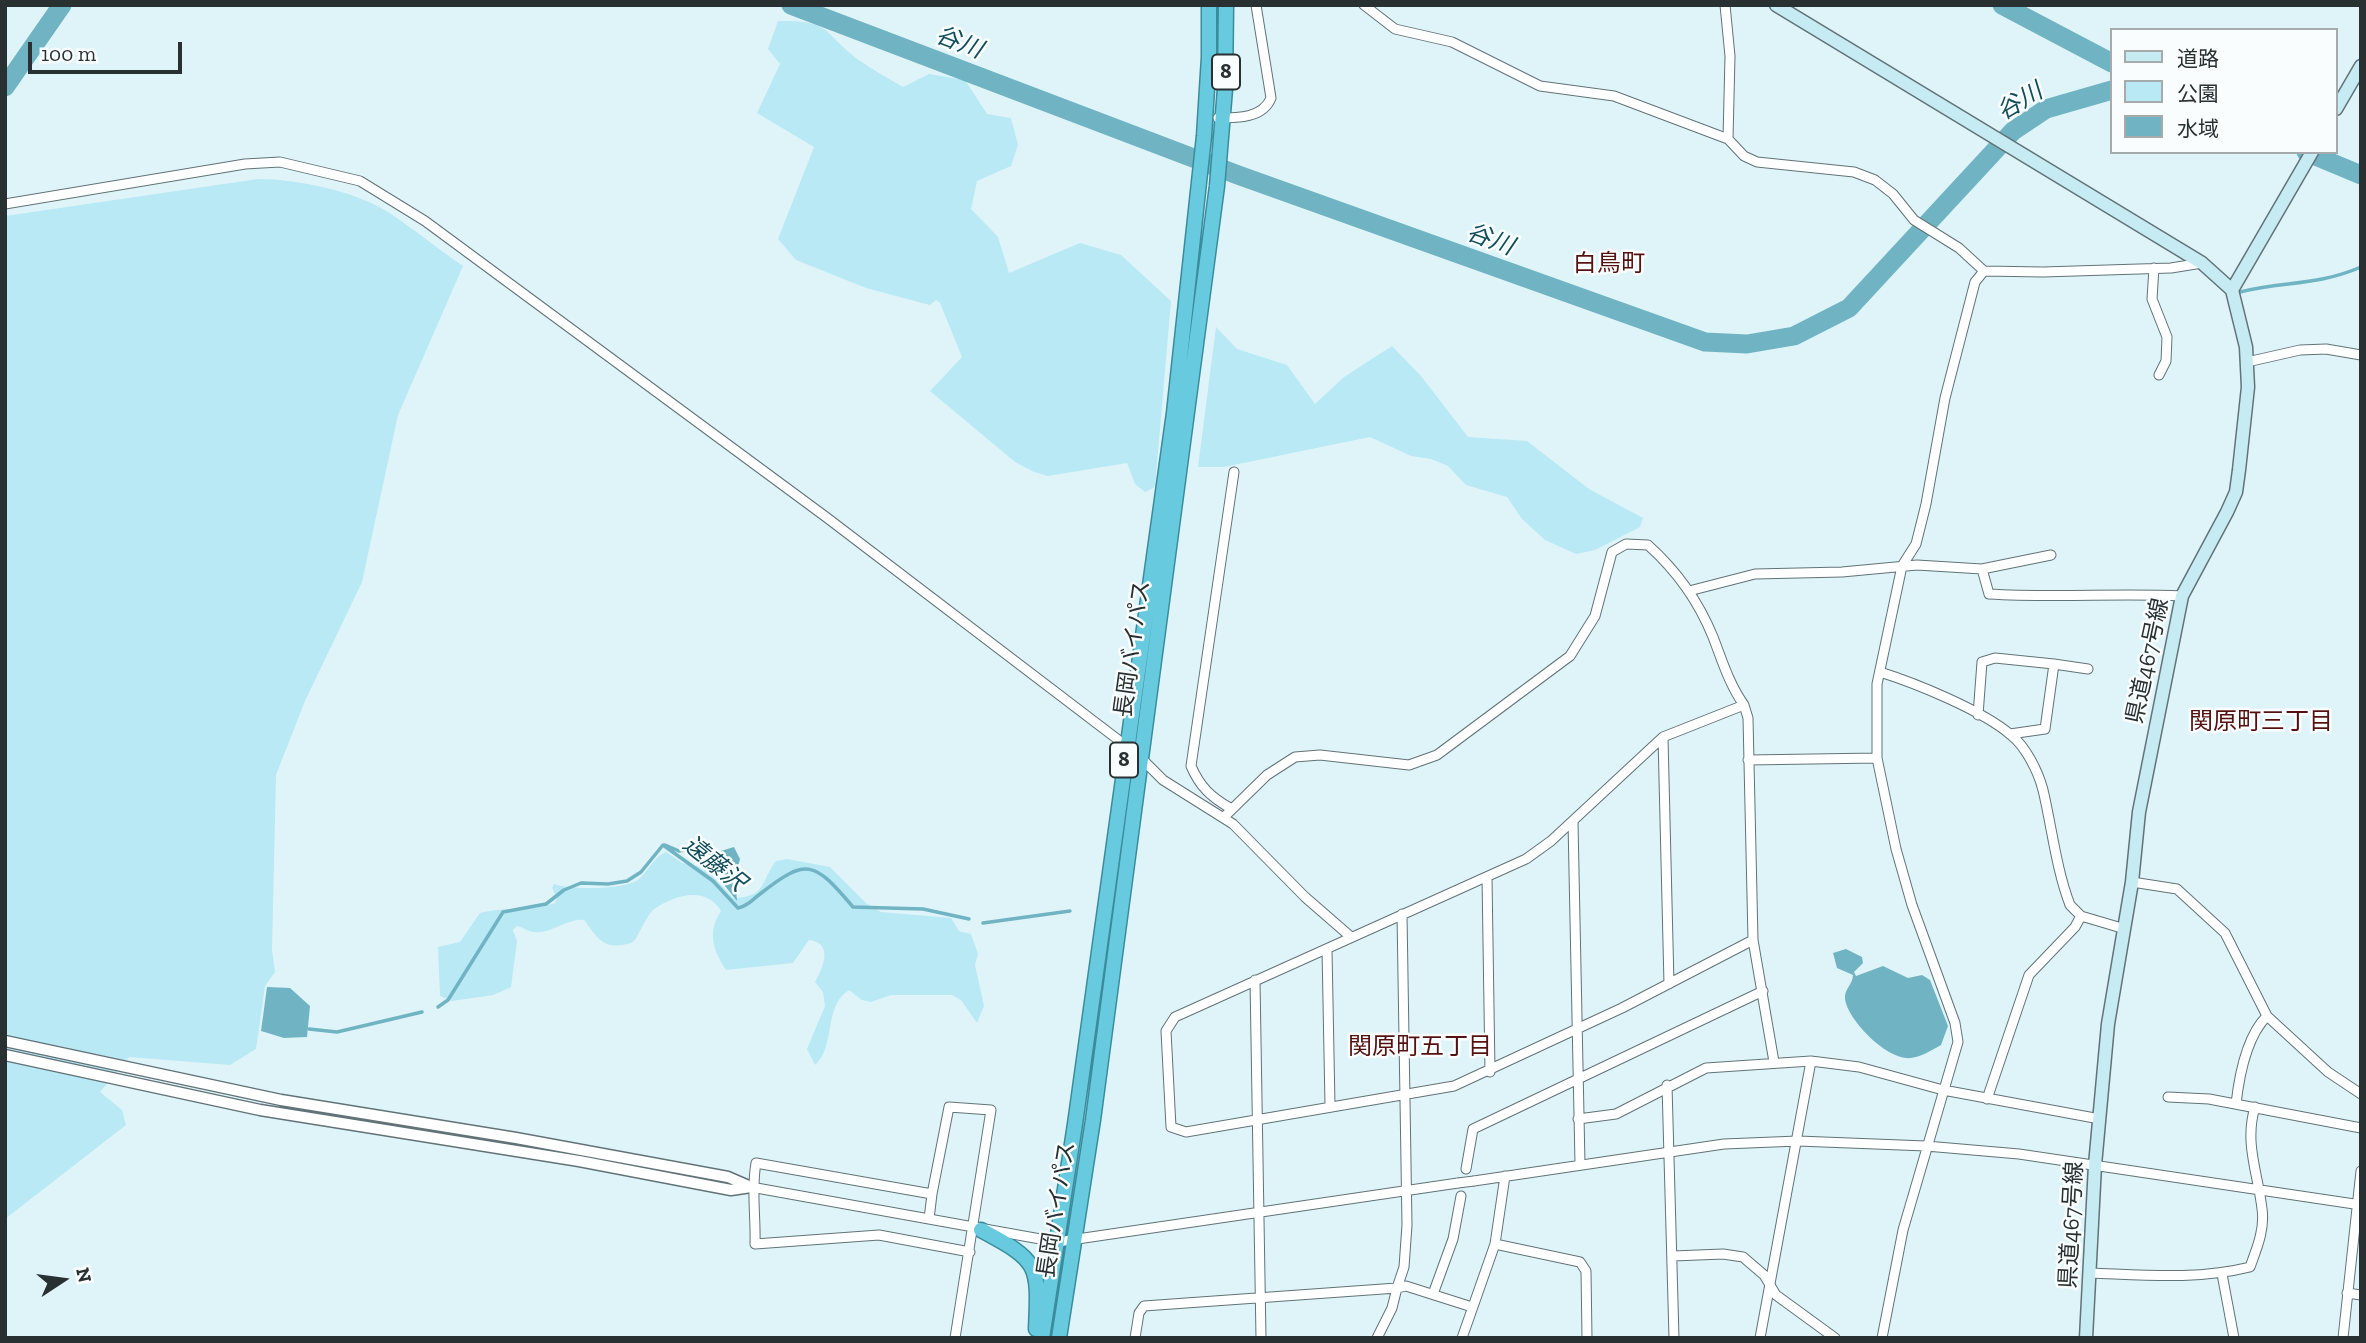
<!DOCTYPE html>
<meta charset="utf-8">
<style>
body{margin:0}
#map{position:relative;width:2366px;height:1343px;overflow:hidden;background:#dff4f9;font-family:"Zilla Slab","Noto Sans JP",serif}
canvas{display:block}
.frame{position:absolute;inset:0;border:7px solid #283032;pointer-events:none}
.legend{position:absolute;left:2110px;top:28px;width:228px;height:126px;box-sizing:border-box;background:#f9fdfe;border:2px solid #a5abac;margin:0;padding:9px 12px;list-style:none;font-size:21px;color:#283032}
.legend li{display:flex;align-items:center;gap:14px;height:35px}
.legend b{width:35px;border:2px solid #a5abac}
.north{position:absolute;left:28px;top:1245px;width:70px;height:70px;-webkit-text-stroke:5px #f9fdfe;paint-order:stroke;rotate:77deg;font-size:19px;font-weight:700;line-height:28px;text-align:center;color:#283032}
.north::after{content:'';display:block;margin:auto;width:24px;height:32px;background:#283032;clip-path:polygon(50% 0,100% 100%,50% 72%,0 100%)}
.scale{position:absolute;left:28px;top:42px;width:154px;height:32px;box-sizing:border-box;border:4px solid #283032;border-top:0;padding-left:9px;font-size:21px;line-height:24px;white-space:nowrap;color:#283032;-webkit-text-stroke:5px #f9fdfe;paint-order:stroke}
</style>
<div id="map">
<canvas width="2366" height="1343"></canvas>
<div class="frame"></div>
<ul class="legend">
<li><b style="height:9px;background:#c7ebf2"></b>道路</li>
<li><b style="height:19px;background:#b9e9f4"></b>公園</li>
<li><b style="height:19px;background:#70b4c3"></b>水域</li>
</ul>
<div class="north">N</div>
<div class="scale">100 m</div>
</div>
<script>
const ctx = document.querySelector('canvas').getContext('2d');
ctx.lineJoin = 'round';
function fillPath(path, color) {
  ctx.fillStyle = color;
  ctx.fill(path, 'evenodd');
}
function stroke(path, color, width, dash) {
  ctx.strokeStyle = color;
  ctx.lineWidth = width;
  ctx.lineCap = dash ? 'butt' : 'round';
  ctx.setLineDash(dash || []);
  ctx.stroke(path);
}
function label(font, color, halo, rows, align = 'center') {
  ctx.font = font + ' "Zilla Slab","Noto Sans JP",serif';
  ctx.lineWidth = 5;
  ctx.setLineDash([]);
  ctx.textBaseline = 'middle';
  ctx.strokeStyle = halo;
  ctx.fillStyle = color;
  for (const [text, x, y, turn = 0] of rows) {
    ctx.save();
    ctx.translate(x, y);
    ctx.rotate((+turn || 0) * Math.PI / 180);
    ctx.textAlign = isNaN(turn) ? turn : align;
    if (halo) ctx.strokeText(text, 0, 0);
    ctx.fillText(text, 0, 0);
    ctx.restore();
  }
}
fillPath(new Path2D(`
 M778,21C833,20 822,33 859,60C873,70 888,78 903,87L929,74L965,80L987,114L1011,118L1018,145L1011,166L977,181L971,209L998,237L1009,273L1080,243L1121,255L1171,301L1155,487L1145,492L1135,484L1127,463L1048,476L1034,472L1015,462L930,391L962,357L940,303L936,300L930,305L866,288L796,260L778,239L814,147L757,113L780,64L768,49Z
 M258,179C297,179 355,191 388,212C414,229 438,249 463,266L398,415L362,582L305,701L276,775L272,950L275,972L265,986L256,1049L230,1065L129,1057L100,1092L122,1110L126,1125L5,1219V216Z
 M1216,327L1237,349L1287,365L1315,404L1344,377L1392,346L1421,376L1468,437L1527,441L1589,489L1643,518L1640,527L1595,550L1576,554L1545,540L1522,519L1507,497L1466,485L1448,466L1431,459L1411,456L1370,437L1224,467H1198Z
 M666,852L682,863L705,868L733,898C767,897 760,882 776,861L787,859L830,867L867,904L881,912L951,918L959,931L971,934L978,954L975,965L984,1006L977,1023L961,1000L952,995H891L871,1002L862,1000L849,990C823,1006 836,1047 815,1065L807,1049L825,1006L823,992L815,982C823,968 834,943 809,940L793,963L726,970C713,950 707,932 721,911C706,885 673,895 653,910C647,916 641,930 636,938C633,943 629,944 622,945C601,948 596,935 584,920C566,918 551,935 533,932C527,931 523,927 517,926L513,930L517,941L511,987L493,995L452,1001L440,996L438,947L460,942L480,913C506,906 529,912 555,903L557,898L552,888L554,884C570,890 626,890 639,879C648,871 655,856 666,852Z`), '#b9e9f4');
fillPath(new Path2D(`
 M734,847L740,859L735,878L737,901L725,886V856L711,854Z
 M1846,949L1862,957L1863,963L1854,972L1856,976L1883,966L1908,978L1922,975L1930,980L1948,1026L1941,1045C1932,1050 1921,1057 1911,1058C1888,1061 1848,1021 1845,999C1844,989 1853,984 1853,975L1837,968L1833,953Z
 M267,987L290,988L310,1006L307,1037L284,1038L261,1031Z`), '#70b4c3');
stroke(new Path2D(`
 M2240,292C2285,281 2317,286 2361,267
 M665,845L679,851L697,847L711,854
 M983,923L1070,911
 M438,1007L448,1000L503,912L546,904L564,890L581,883L608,884L627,881L641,872L663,845L713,881L738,908C748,906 752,900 760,894C807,857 814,861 853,907L923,909L969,919
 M309,1029L337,1032L422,1012`), '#70b4c3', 3.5);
stroke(new Path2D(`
 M791,5L1238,175L1705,342L1747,344L1794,336L1849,308L2013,131L2046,109L2112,90
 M2002,5L2112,63
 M5,87L62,5
 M2306,152L2361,175`), '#70b4c3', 19);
const minor = new Path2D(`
 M1364,5L1395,29L1452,42L1540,86L1614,96L1728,139L1744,156L1757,162L1854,172L1875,180L1893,194L1914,220L1959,248L1984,271L2043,272L2171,268L2202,263
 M1725,5L1730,56L1728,139
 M1218,118C1238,118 1263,118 1271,98L1256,5
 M5,204L245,164L280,162L360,181L425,221L826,517L1129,748
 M2154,268L2152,299L2167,337L2166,361L2159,375
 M2247,362L2300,350L2326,349L2361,355
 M1982,569L1989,594C2054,598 2118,593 2182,596
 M1689,591L1755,574L1842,572L1917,565L1982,569L2051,555
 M2054,664L2088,669
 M1880,672C1915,683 1982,710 2011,735C2026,747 2038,771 2043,790C2052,828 2056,868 2070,905L2081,916L2125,929
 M1744,705L1748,718L1753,940L1622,1008L1454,1086L1186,1132L1171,1127L1166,1031L1175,1017L1526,859L1551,841L1663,737Z
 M1978,715L1982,662L1995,658L2054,664L2045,729L2010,734
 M1663,737L1669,984
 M1140,757L1163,780L1233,824L1305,897L1351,937
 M1748,760L1877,758
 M1230,808C1211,797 1200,787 1191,766L1234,472
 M1224,817L1267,775L1295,757L1320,755L1409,765L1437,755L1570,656L1595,616L1612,552L1626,544L1648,545C1677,571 1698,600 1713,637C1722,660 1729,684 1744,705
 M1573,822L1580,1164
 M1487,877L1490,1072
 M2132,882L2177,889L2225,933L2267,1016L2328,1072L2361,1094
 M1753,940L1774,1062
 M1327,949L1330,1106
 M1255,980L1261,1338
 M1667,1085L1674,1338
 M2168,1097L2209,1099L2361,1128
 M1987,1099L2029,975L2075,927L2081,916
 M2236,1104C2239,1077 2246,1037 2267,1016
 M1578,1119L1616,1114L1706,1068L1811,1061L1859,1067L1943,1090L2100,1119
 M1466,1169L1473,1129L1763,991
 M1474,1181L1724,1144L1798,1141L1926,1146L2019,1154L2361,1205
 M751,1187L1057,1242L1458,1183
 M932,1194L949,1107L991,1110L955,1338
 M929,1219L932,1194L756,1163C751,1190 756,1216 755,1244L879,1235L970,1252
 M1495,1244L1580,1262L1586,1271L1587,1338
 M1673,1256L1723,1254L1743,1257L1764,1275L1776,1295L1835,1338
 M2091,1273C2145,1275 2198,1280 2250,1267C2257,1248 2265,1229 2262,1209C2258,1173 2244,1143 2255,1107
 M2222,1274L2234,1338
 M2347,1293L2361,1295
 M1433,1294L1453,1239L1461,1196
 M1135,1338L1139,1313L1144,1306L1397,1288L1404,1267L1407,1225L1402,914
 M1377,1338L1392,1308L1397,1288L1406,1286L1472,1307
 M1462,1338L1495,1244L1505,1176
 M1760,1338L1811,1061
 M1882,1338L1903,1230L1958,1042L1955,1023L1912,905L1896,849L1877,758V684L1902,566L1916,544L1926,504L1945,398L1975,282L1984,271
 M2343,1338L2361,1171`);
const tertiary = new Path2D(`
 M5,1041L281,1100L516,1138L728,1177L751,1187
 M5,1055L260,1110L579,1161L731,1190L751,1187`);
const secondary = new Path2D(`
 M1776,5L2202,263L2232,290L2246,347L2248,387L2239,470L2236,492L2227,512L2182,596L2139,812L2132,882L2108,1024L2095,1165L2086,1338
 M2336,109L2361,66
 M2232,290L2312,152`);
const trunk = new Path2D(`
 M981,1230C1039,1261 1039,1264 1036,1329
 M1042,1338L1075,1124L1174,413L1204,136L1209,57V5
 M1059,1338L1093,1120L1217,186L1225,89L1226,5`);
stroke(minor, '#617378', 11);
stroke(tertiary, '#617378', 13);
stroke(secondary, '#617378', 15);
stroke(trunk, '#3a8c9c', 17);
stroke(minor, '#fff', 9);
stroke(tertiary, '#fff', 10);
stroke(secondary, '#c7ebf2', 12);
stroke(trunk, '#68cade', 14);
const minorBridge = new Path2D(`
 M1458,1183L1474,1181`);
stroke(minorBridge, '#617378', 11, []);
stroke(minorBridge, '#fff', 9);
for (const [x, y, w] of [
 [1226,72,28],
 [1124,760,28]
]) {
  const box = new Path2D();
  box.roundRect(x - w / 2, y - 17.5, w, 35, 5);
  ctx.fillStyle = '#f9fdfe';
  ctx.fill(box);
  stroke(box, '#283032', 2);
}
label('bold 21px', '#283032', null, [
 ["8",1226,72],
 ["8",1124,760]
]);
label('23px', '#283032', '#f9fdfe', [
 ["長岡バイパス",1133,649,-82],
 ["県道467号線",2148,661,-78],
 ["長岡バイパス",1057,1210,-81],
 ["県道467号線",2072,1225,-87]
]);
label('italic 24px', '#124e5a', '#f9fdfe', [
 ["谷川",959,43,21],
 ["谷川",2020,102,-31],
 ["谷川",1490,240,20],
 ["遠藤沢",714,864,39]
]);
label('24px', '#55110f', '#f9fdfe', [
 ["白鳥町",1609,264],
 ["関原町三丁目",2261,722],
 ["関原町五丁目",1420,1047]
]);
</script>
